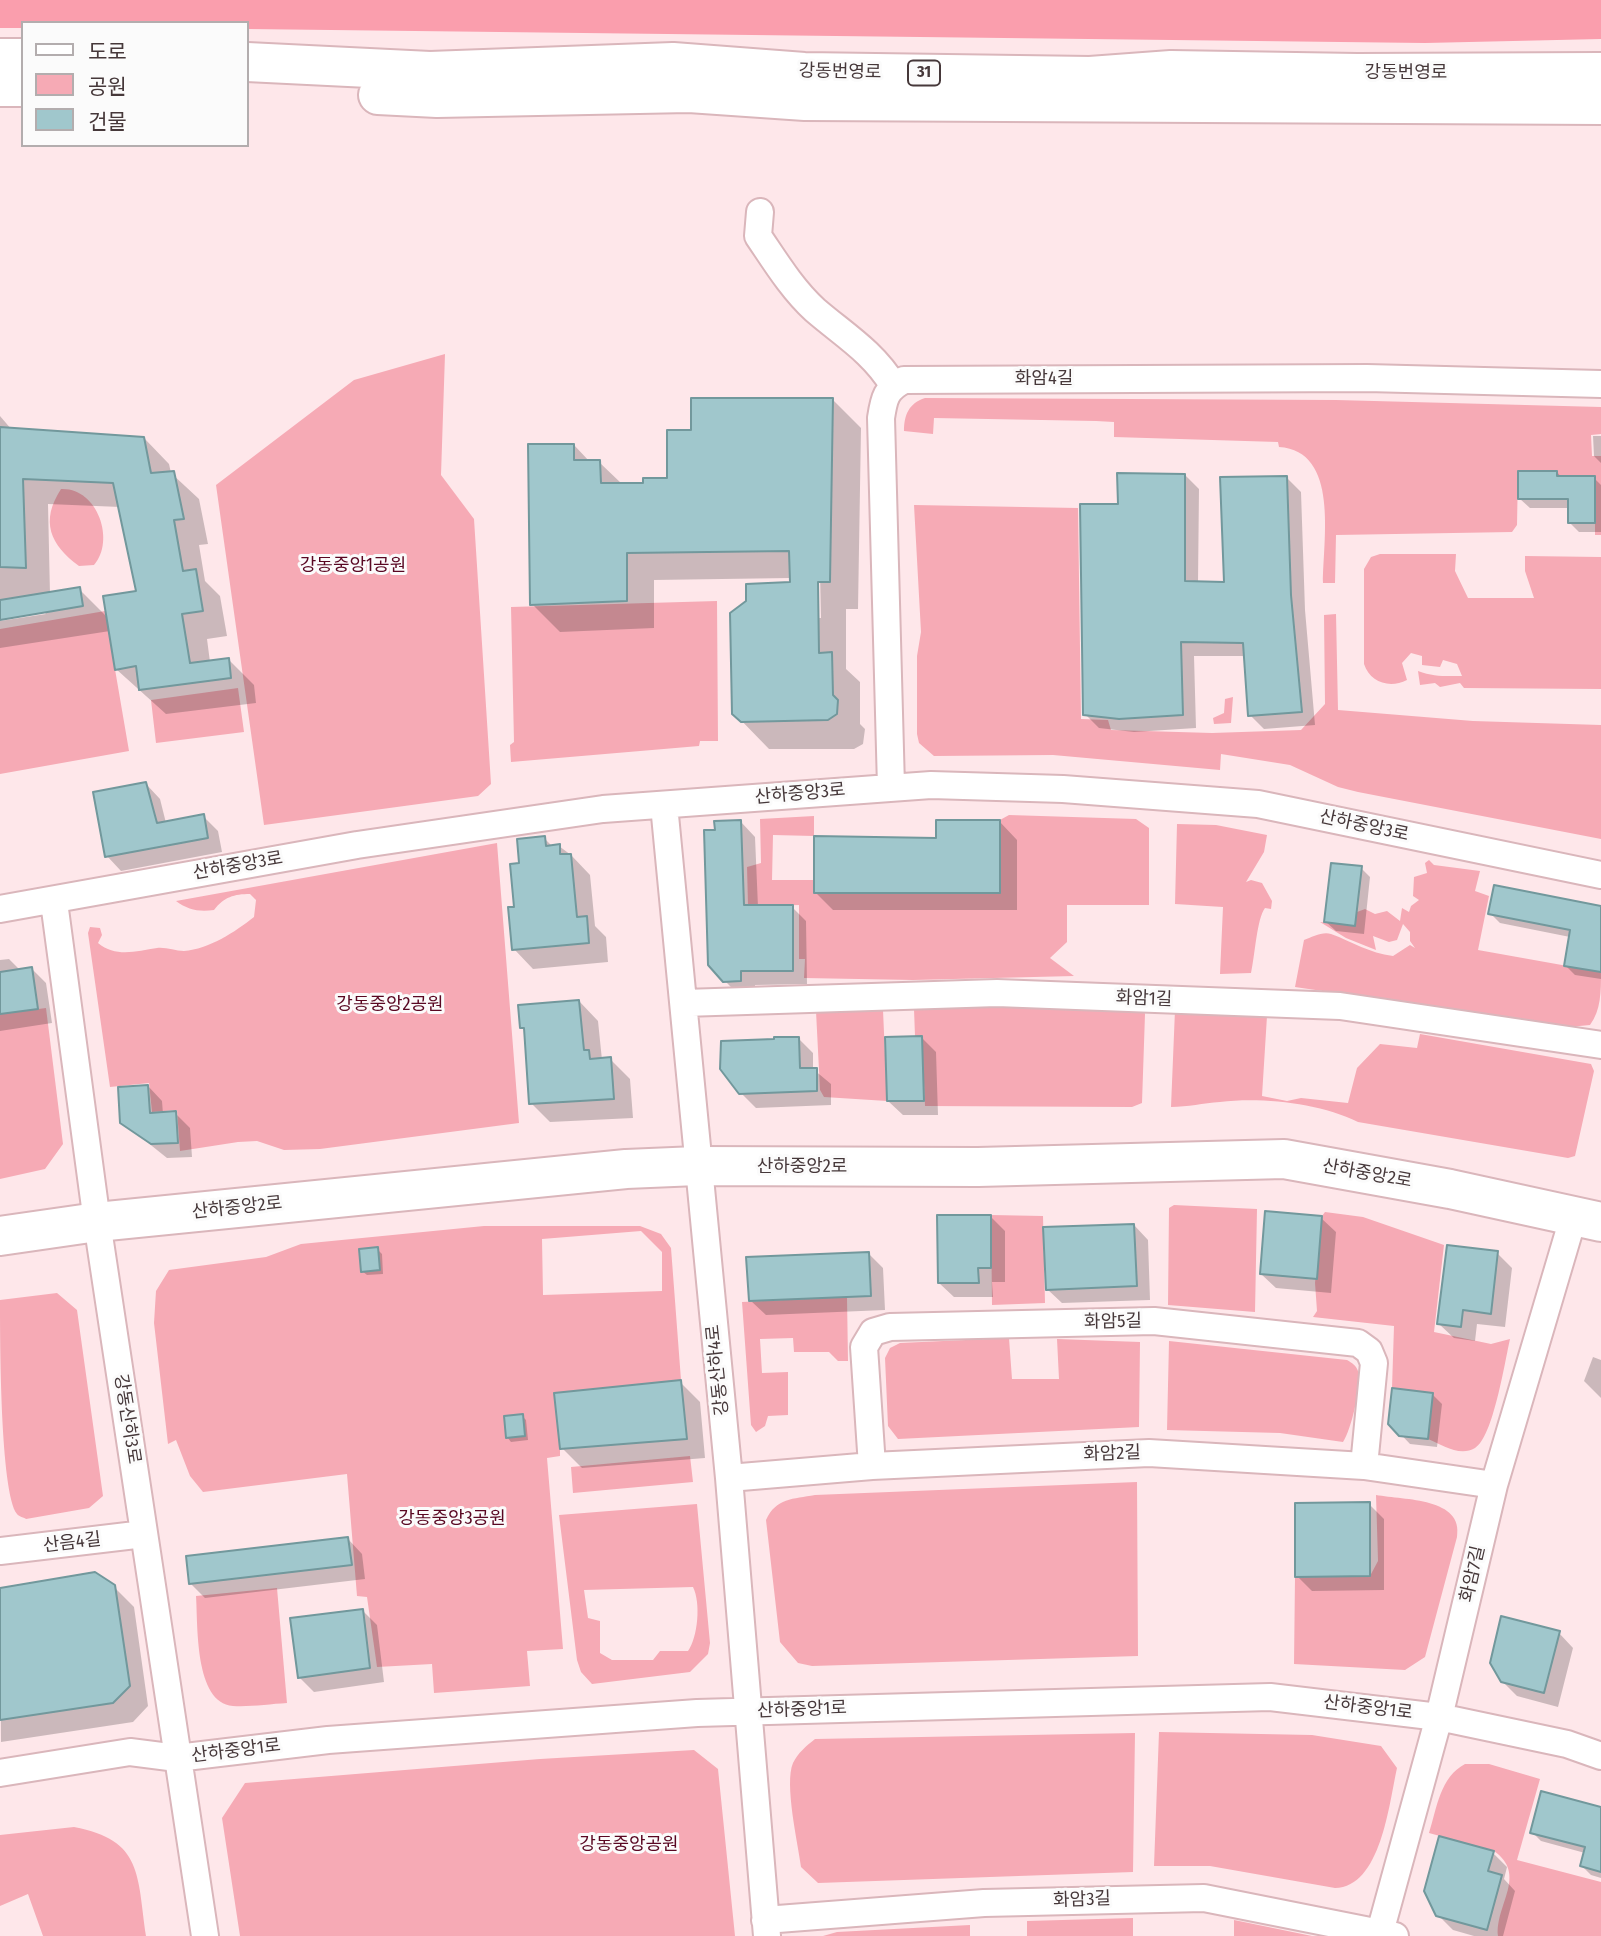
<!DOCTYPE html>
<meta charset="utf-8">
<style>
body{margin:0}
#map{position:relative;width:1601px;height:1936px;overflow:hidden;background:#fee7ea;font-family:"Fira Sans Condensed","Noto Sans KR",sans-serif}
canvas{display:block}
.legend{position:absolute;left:21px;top:21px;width:228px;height:126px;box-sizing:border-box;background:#fbfbfb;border:2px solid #b3adae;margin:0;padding:9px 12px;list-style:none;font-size:21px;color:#46383a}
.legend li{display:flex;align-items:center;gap:14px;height:35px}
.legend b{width:35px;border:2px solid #b3adae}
</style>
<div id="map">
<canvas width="1601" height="1936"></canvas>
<ul class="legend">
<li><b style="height:9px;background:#fff"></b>도로</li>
<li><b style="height:19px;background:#f6aab5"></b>공원</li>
<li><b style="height:19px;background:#a0c7cc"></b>건물</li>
</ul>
</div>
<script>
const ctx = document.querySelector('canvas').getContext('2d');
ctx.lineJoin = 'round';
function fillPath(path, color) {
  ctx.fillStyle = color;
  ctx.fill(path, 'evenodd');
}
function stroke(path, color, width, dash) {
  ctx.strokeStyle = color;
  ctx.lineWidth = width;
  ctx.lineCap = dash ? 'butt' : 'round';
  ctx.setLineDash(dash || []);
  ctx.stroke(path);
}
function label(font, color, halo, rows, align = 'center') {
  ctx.font = font + ' "Fira Sans Condensed","Noto Sans KR",sans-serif';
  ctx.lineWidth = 6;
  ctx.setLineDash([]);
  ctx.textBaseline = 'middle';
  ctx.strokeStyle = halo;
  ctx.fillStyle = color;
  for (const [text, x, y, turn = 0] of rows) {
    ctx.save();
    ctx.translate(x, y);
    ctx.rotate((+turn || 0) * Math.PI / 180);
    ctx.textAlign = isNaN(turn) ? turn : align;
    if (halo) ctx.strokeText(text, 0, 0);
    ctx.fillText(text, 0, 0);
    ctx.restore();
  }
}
fillPath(new Path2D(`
 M445,354L441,475L474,519L491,784L478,796L264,825L216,485L354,380Z
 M925,398L1336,400L1601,407V434L1591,435L1592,456H1601V535H1595V476L1558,499L1557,471H1518L1517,525L1512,532L1336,535L1335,583H1323C1323,540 1340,451 1279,447L1278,442L1114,437V422L1096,421L934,418L933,434L904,431C904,415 909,403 925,398Z
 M61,489C97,487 116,540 94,565L79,566C50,545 40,521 61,489Z
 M914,505L1078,508L1081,719L1108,720L1111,730L1212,733L1301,730L1325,704L1324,615L1336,614L1338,710L1473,721L1601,725V839L1358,792L1338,787L1290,765L1221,754L1220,770L1053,755L934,756L919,743L917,734V656L921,632Z
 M1380,554H1456L1455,571L1468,598H1534L1525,571V556L1601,557V689L1464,688L1460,683L1440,687L1435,683L1420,685L1418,671C1434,677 1445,676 1462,676L1457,664L1443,660L1440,667L1422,665V656L1411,653L1402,663L1407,680C1389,689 1370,682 1364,664V569L1371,557Z
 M717,601L718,741H700L699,746L511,762L510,745L514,742L511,607Z
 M105,611L129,751L0,774V629Z
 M238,688L244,732L156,743L151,700Z
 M1233,697L1231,723L1214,724L1213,718L1224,713L1225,699Z
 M1009,815L1136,819L1149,828V905H1067V942L1050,958L1074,976L913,980L804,978L805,959H799V905L748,906L747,867L761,863L760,819L814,816V836L773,835L772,880H814V893H999L1000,820Z
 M1177,824L1216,825L1267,835L1264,852L1246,882L1251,880L1262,883L1272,901L1271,909L1265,908C1257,918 1255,955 1251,973L1220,974L1223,907L1175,904Z
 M497,843L519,1123L320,1149L284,1150L257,1141L238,1142L180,1151L177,1110L152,1112L149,1083L110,1087L88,933L90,927L100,928L102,935L98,943C116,958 137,951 157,948C166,947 175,951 184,951C209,949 235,932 254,917L256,900L250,894C234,894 224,897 214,910C199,912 188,910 176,901Z
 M1429,860L1434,865L1480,871L1475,891L1489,896L1478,950L1601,972C1601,992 1601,1010 1590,1025L1569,1027L1295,987L1304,940C1312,937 1323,931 1331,934C1353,942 1369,953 1393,956L1410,945L1415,948L1410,941V932L1403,924L1397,940L1389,942L1373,936L1376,950L1346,938L1320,922L1355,926L1357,912L1365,909L1375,914L1387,911L1400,921L1402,908L1409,912L1411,906L1419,900L1413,896L1414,877L1427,873L1425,863Z
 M983,1007L1143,1008L1145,1014L1142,1103L1132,1107L925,1106L922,1036H915L914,1009Z
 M46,1008L63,1144L45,1169L0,1179V1014Z
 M883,1010L887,1101L824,1097L820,1090L816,1011Z
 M1175,1010L1267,1016L1262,1096L1287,1101L1301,1098L1348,1103L1357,1068L1380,1044L1417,1048L1420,1034L1591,1064L1594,1071L1575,1156L1568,1158L1358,1122C1319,1103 1262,1097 1220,1102C1203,1103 1188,1107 1171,1107Z
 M1174,1205L1257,1209L1255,1312L1168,1305L1169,1208Z
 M1325,1212L1363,1217L1444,1245L1434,1332L1491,1344L1510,1339C1505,1361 1493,1438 1475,1448C1460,1457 1442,1445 1428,1439L1433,1393L1392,1388L1394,1326L1313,1317L1317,1311L1315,1283L1322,1216Z
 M991,1215L1043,1216L1045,1303L992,1305Z
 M484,1226H640L661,1234L671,1248L681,1380L560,1449V1456L547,1458L563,1649L527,1651L530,1686L434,1693L432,1664L377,1667L367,1597L357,1596L347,1474L203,1492L190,1476L176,1440L168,1444L154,1323L156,1291L169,1270L266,1257L301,1244ZM641,1231L662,1252V1291L543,1295L542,1239Z
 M57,1293L77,1310L103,1496L89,1508L26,1519C25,1518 18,1516 17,1514C0,1492 0,1337 0,1300Z
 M847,1297L848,1361H838L829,1352H794L793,1338L760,1339L762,1373L788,1372V1415L768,1416L765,1426L756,1432L751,1425L742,1302Z
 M1009,1338L1012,1379H1059L1057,1339L1140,1342L1139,1427L898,1439L888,1426L885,1358L890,1348L900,1343Z
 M1169,1341L1347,1360C1352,1363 1356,1365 1358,1371C1362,1384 1351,1431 1343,1442L1280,1433L1167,1430Z
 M690,1456L693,1482L573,1493L571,1467Z
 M1137,1482L1138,1656L812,1666L798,1663L780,1642L766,1520C776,1498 793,1499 815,1495Z
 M1376,1495C1405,1500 1464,1498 1457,1537L1425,1657L1405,1670L1294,1664L1295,1577L1370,1576L1378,1561Z
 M697,1504L710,1643L708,1654L690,1672L592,1684L581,1672L577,1660L559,1515ZM693,1587C701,1603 698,1637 688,1651H660L653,1660H612L600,1653V1621L588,1618L584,1590Z
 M277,1588L287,1703C270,1704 250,1707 233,1706C194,1703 198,1624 196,1596Z
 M1159,1732L1312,1735L1381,1746L1397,1768C1389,1804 1381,1887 1335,1888L1210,1866H1154Z
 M1135,1733L1133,1872L818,1883L801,1867C798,1843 784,1784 793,1763C798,1753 806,1746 815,1739Z
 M694,1750L718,1769L735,1936H240L222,1818L245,1783L540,1759Z
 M1465,1764H1489L1540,1779L1517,1860L1601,1882V1936H1498C1495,1905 1528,1875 1494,1851L1429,1833C1437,1808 1440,1777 1465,1764Z
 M74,1827C143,1840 137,1875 146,1936H43L28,1894L0,1906V1835Z
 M1133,1918V1936H1027V1921Z
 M1234,1920L1312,1936H1234Z
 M970,1925V1936H823L837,1932Z`), '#f6aab5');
fillPath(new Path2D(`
 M0,0H1601V39L1425,43L247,29V23H23V28H0Z`), '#fa9ead');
fillPath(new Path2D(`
 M833,400L861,428L858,609H846V669L860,682V724L865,729L863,744L854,749H769L734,713L748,602L791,584V578L654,580V628L560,632L532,604L574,445L590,462H599L622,484H644L668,479L693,432ZM817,573H820L821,618H817Z
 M0,416L12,430L144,438L169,464L171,473L199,499L208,544L199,545L205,581L220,596L227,636L207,639L210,662L229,660L254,685L256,703L166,714L116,669L110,631L0,648V621L46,614L43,611L0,618ZM48,504L120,507L138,593L108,618L79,589L50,594Z
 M1593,436H1601V463L1594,456Z
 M1557,472L1562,478H1594L1601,485V532H1579L1570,523V508H1530L1520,499Z
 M1185,475L1199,489L1198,583H1226L1287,478L1301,492L1305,610L1315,725L1264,729L1250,715L1245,656H1194L1196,728L1134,732L1099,728L1085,714L1119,506Z
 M146,784L160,799L166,823L203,816L218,831L222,852L121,871L107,856Z
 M741,822L755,837L758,907H792L806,921L807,984L755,985V995L740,996L725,981L717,832Z
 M1000,822L1017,840V910H833L815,892Z
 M544,838L553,847L559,846L571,855L590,875L595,926L606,937L608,962L533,969L514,949L521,864Z
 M1361,868L1370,877L1364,934L1336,931L1326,922Z
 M1601,907V979L1575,975L1565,965L1570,937L1500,923L1490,913Z
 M9,959L20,970L31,968L46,983L52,1023L0,1031V960Z
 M579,1001L598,1021L602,1060L610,1059L630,1079L633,1118L550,1122L531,1103L526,1032L521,1027Z
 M921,1037L936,1052L938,1115H903L888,1101Z
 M799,1039L813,1053V1069L831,1084V1105L756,1108L741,1093Z
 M148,1086L162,1101L163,1114L175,1113L190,1128L192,1157L167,1158L122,1122Z
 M990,1216L1005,1231V1282H992L993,1297H954L939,1283Z
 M1321,1218L1336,1232L1331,1293L1276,1288L1261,1274Z
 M1134,1225L1148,1240L1150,1300L1062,1303L1047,1289Z
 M377,1249L382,1254L383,1274L367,1275L362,1271Z
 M1497,1253L1512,1268L1505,1327L1477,1324L1475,1341L1454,1338L1439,1324Z
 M869,1254L883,1268L885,1310L766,1315L751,1301Z
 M1593,1357L1601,1360V1398L1584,1381Z
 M680,1382L700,1402L705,1458L582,1468L562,1448Z
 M1432,1394L1442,1404L1437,1447L1410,1444L1390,1423Z
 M522,1416L526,1420L528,1440L511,1442L507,1437Z
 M1369,1504L1384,1519V1590L1312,1591L1297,1576Z
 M348,1539L362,1554L365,1579L205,1598L191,1584Z
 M114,1587L134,1607L148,1706L133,1722L1,1742L0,1590Z
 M362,1610L377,1625L384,1682L314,1692L299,1677Z
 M1559,1633L1573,1648L1558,1707L1517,1696L1502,1681Z
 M1601,1809V1878L1591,1875L1582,1866L1585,1853L1541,1841L1532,1832Z
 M1493,1853L1507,1867L1504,1879L1515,1891L1503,1936H1474L1453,1930L1438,1915Z`), '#0003');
const building = new Path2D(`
 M691,398H833L830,582H818L819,653L832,652L833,695L838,700L837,714L828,720L741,722L732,714L730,613L746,601V584L790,582L789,551L627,553V601L530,605L528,444H574V460H600L601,483H643V478H667V430H691Z
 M0,427L144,437L151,473L174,471L184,519L174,520L183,571L196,569L203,611L182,614L190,663L229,658L231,678L139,690L136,666L115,670L103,596L136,591L113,483L23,479L26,568L0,567Z
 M1518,471H1557V476H1595V523H1568V499H1518Z
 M1117,473L1185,474V581L1224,582L1220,477L1287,476L1291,595L1302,712L1248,716L1243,643L1181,642L1183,715L1119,719L1083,715L1080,504H1118Z
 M80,587L83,606L0,620V600Z
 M146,782L157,823L204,814L208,838L105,857L93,792Z
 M741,820L744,905H793V971H741V981L723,982L708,965L704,830H715L714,821Z
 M936,820H1000V893H814V836L936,838Z
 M545,836L546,846L560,844V854H571L577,917L587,916L589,943L512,950L508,907H514L510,864L519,863L517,839Z
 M1331,863L1362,866L1355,926L1324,922Z
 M1494,885L1601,906V972L1564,966L1570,930L1488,914Z
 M32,967L38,1009L0,1014V972Z
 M579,1000L584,1050H589L590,1059L611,1057L614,1099L529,1104L524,1028H520L518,1005Z
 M922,1036L924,1101H887L885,1037Z
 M774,1037H799L800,1068H817V1091L739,1094L720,1069L721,1041L774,1039Z
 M148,1085L150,1113L176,1111L178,1143L151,1144L120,1123L118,1087Z
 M1265,1211L1322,1216L1317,1279L1260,1274Z
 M937,1215H991V1268H978L979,1283H938Z
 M1134,1224L1137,1286L1046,1290L1043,1227Z
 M1447,1245L1498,1251L1491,1314L1463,1310L1461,1327L1437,1324Z
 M378,1247L380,1270L361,1272L359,1249Z
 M869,1252L871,1296L749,1301L746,1257Z
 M681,1380L687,1439L560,1449L554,1393Z
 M1392,1388L1433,1393L1428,1439L1399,1436L1388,1424Z
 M523,1414L525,1436L506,1438L504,1416Z
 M1370,1502V1576L1295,1577V1503Z
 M348,1537L352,1565L189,1584L186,1556Z
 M95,1572L115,1585L130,1686L113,1703L0,1720V1588Z
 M363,1609L370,1668L298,1678L290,1618Z
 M1501,1616L1560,1631L1544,1693L1501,1682L1490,1663Z
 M1541,1791L1601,1807V1872L1580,1866L1585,1847L1530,1833Z
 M1439,1836L1494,1851L1488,1871L1502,1875L1487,1930L1436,1916L1424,1891Z`);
fillPath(building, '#a0c7cc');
stroke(building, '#72989c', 2);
const minor = new Path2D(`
 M760,212L758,236C775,261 792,289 815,310C844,335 873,352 893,385
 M891,787L881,418C884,398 886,389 904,380L1367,378L1601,384
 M664,805L729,1478L767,1936
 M54,902L97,1222L205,1936
 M0,909L357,845L603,809L931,785L1063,789L1258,804L1601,875
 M684,1003L997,993L1340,1006L1601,1045
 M872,1466L864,1347L873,1332L890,1327L1154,1321L1358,1343L1369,1351L1374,1363L1364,1466
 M729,1478L872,1466L1149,1453L1364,1466L1494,1485
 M0,1551L144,1534
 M0,1773L130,1752L177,1758L328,1740L697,1713L1270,1697L1439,1717L1567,1744L1601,1756
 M765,1920L984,1903L1204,1898L1395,1936
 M1379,1936L1439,1717L1494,1485L1574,1215`);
const secondary = new Path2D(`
 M0,1236L97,1222L626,1169L697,1166L978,1167L1284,1159L1450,1189L1601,1222`);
const trunk = new Path2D(`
 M0,58H23
 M247,62L430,71L673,62L804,72L1090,76L1171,70L1357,73L1601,72
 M0,87H23
 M378,95L437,98L689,93L805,101L1601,105`);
stroke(minor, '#dab6bb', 30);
stroke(secondary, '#dab6bb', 42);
stroke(trunk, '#dab6bb', 42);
stroke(minor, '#fff', 26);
stroke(secondary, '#fff', 38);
stroke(trunk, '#fff', 38);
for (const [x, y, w] of [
 [924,73,32]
]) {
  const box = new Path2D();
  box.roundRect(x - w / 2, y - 12.5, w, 25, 5);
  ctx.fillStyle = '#fbfbfb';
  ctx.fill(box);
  stroke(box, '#46383a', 2);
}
label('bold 16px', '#46383a', null, [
 ["31",924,73]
]);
label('18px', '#46383a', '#fbfbfb', [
 ["강동번영로",840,72,1],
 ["강동번영로",1406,73],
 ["화암4길",1044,379],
 ["산하중앙3로",800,794,-5],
 ["산하중앙3로",1364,826,12],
 ["산하중앙3로",238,866,-10],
 ["화암1길",1144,999,2],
 ["산하중앙2로",802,1167],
 ["산하중앙2로",1367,1174,10],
 ["산하중앙2로",237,1208,-6],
 ["화암5길",1113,1322,-1],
 ["강동산하4로",718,1370,-96],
 ["강동산하3로",127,1419,81],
 ["화암2길",1112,1454,-2],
 ["산음4길",72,1543,-7],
 ["화암7길",1473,1574,-77],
 ["산하중앙1로",1368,1708,7],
 ["산하중앙1로",802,1710,-2],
 ["산하중앙1로",236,1751,-7],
 ["화암3길",1082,1900,-2]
]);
label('18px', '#590722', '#fbfbfb', [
 ["강동중앙1공원",353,566],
 ["강동중앙2공원",390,1005],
 ["강동중앙3공원",452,1519],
 ["강동중앙공원",629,1845]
]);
</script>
